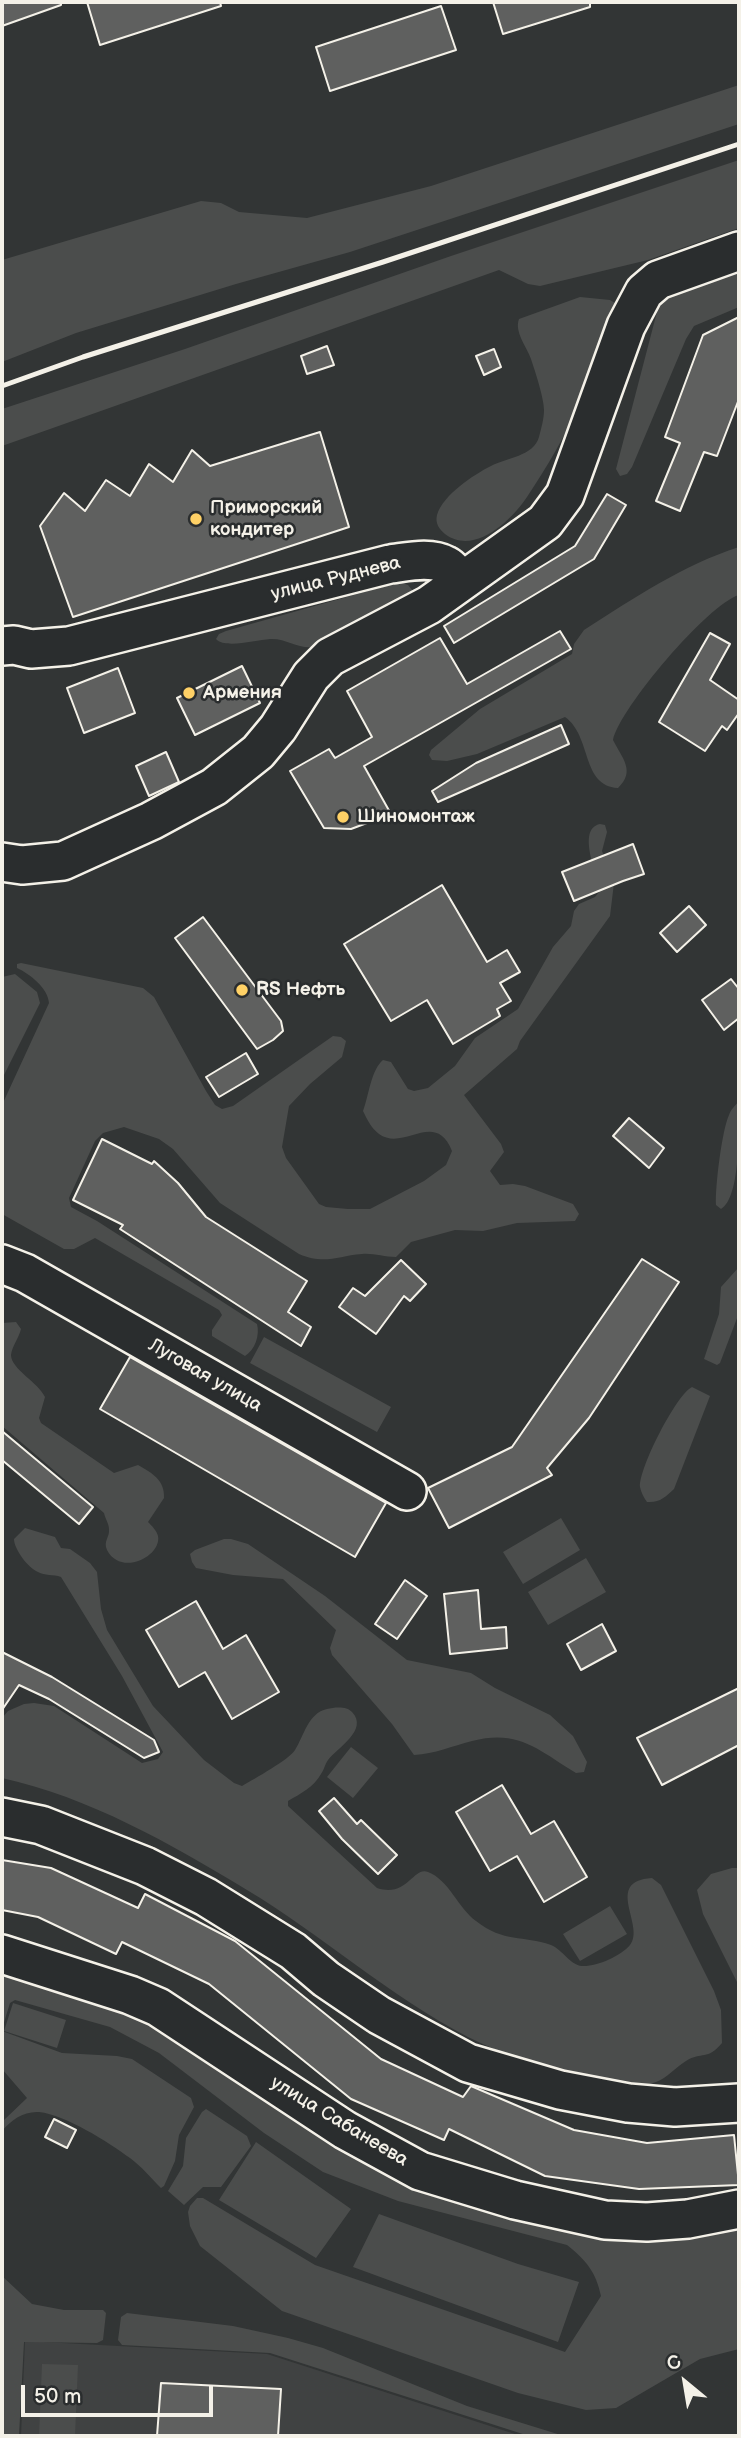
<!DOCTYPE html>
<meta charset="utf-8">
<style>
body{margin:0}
#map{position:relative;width:741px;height:2438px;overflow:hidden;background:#323535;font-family:"Balsamiq Sans",sans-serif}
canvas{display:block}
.frame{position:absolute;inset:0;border:4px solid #f4f1e8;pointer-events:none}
.north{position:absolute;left:650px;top:2347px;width:70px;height:70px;-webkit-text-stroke:5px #2a2d2e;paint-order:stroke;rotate:330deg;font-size:19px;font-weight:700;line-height:28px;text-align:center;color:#f4f1e8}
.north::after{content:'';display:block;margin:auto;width:24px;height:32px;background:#f4f1e8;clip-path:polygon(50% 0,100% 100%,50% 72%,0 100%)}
.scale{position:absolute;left:21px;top:2385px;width:192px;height:32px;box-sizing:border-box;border:4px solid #f4f1e8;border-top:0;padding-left:9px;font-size:21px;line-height:24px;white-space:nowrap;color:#f4f1e8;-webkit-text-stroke:5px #2a2d2e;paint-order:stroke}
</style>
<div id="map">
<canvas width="741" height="2438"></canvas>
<div class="frame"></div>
<div class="north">С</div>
<div class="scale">50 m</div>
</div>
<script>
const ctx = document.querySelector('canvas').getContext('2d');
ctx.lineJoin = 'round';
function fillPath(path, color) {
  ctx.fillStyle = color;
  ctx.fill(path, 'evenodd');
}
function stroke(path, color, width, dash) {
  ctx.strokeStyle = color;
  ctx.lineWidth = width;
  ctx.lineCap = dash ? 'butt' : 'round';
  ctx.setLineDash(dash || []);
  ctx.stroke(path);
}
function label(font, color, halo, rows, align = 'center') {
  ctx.font = font + ' "Balsamiq Sans",sans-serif';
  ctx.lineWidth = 5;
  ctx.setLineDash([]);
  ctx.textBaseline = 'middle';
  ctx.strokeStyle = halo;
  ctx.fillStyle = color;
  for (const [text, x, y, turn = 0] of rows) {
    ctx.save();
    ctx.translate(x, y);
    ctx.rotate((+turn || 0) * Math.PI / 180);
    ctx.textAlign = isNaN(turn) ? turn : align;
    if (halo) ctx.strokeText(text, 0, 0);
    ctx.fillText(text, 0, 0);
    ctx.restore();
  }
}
fillPath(new Path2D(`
 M25,2341L267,2354L521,2436H21Z`), '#404242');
fillPath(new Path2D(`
 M739,85V124L350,252L236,284L76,333L2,362V260L201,201L221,203L239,212L307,218L431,186Z
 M739,160V228L648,260L540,286L528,284L499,270L2,446V409L185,349L451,256Z
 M739,268V307L694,326L686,339L632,467L627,474L620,476L616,469L658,308L665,297Z
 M580,297L610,300L618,305C597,373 567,438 527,497C511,521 474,556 445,534C439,529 435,523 437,515C443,495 473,475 491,466C506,458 534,456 539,437C541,429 544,419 544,410C544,398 535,371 531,359C527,347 514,332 519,319Z
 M739,547V595C708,604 620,708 613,740C622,758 636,771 618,788C581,786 592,736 565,717L477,754L447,761L432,760L429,755L431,750L480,709L572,654L574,644L584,630C634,598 683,565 739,547Z
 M400,582L408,585L413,591L408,600L313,647C298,649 286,638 270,639C256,640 225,649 216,639L219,634L226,631Z
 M600,824L605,825L607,832L602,851L614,883L610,916L520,1041L517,1049L464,1095L501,1144L504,1152L490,1171L500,1185L513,1184L525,1186L573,1204L579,1214L575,1221L517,1223L483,1231L455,1230L411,1242L396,1257C384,1257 373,1253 362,1254C337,1256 325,1265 299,1254L220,1203L173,1149L159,1139L124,1127L103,1133L95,1141L69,1198L71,1207L97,1221L257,1324C260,1335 255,1350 245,1356L212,1336V1330L222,1315L219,1310L95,1238L74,1249H64L2,1214V1105L49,1003C48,988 30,974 17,968V964L21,963L143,988L154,997L206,1091L215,1105L222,1109L233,1106L333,1036L341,1037L346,1041L342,1057L310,1084L289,1106L282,1147L286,1158L319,1204L326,1207L348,1209H370L424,1181L446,1165L452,1151C435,1109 404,1152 379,1134C371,1128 367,1119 363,1111C369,1095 371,1070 383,1060L391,1062L408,1089L414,1091L428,1088L455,1066L475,1038L518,1009L553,947L571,926L574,911L579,904L595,897L599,892C598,875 576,829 600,824Z
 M15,974L37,992L40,1003L2,1079V977Z
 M739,1101C739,1125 741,1198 721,1209L716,1205C715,1187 722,1130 729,1115C731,1109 735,1106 739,1101Z
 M739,1267V1313L720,1363L717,1365L704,1359L719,1314L721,1287Z
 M16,1322L21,1329C19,1338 12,1346 11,1355C11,1369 38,1382 45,1397L39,1418L41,1423L114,1473L138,1465C152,1473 165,1480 164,1498L148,1522C152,1526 157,1531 158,1536C162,1556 121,1577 107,1550C103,1541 110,1537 109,1529C109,1524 105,1518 104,1513L2,1426V1323Z
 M264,1337L391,1407L377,1432L250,1363Z
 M692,1387L710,1396L674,1489C665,1497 660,1503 647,1502C644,1498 641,1492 640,1487C639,1468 676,1395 692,1387Z
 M561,1518L580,1550L523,1584L503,1552Z
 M25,1528L55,1537L61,1548L70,1549L90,1563L97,1572L101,1609L107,1630L153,1706L204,1760L234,1783L242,1786C254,1779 290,1759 295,1750C304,1736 308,1713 327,1709C335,1707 347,1706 352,1712C369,1730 337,1748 328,1760C325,1764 324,1770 321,1774C314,1787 300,1794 288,1801V1806L377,1888C408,1898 413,1866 428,1872C449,1880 458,1908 476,1921C504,1943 523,1935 551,1945C563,1950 570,1965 582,1966C596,1967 621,1956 630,1945C646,1926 603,1881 652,1878L661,1885L714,1991L721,2010L722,2043C707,2061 702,2051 686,2061C676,2067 667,2078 656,2082C635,2090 609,2083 588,2078C548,2068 505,2056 468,2037C389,1996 322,1935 247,1890C171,1844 89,1797 2,1778V1718L8,1711L24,1704L34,1703L54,1706L142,1763L158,1759L163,1752L122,1676L61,1577C53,1574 45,1576 38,1572C28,1568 14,1549 14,1539Z
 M224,1539H231L248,1544L325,1596L407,1660L471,1673L495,1688L550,1715L573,1736L587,1762L584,1772L576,1773C538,1750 519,1729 472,1741C452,1746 435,1754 414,1755L392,1724L332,1655L330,1648L336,1630L283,1579L233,1575L196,1568L192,1562L190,1554L195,1550Z
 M586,1558L606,1592L548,1625L528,1592Z
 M351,1747L378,1768L353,1798L327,1777Z
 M732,1868H739V1986L703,1914L697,1890L711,1874Z
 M610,1906L627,1934L580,1961L563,1934Z
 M2,1960L130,2000L420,2177L739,2224V2349L700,2359L616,2408L586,2410L518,2393L282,2311L200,2246L190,2226L188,2212L190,2206L197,2198H203L315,2265L565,2352L601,2296C596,2272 586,2260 567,2245L398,2201L323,2172L264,2133L159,2053L110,2027L15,2000L10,2003L2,2029Z
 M13,2003L66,2020L57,2048L4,2031Z
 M2,2031L62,2053L117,2056L132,2059L191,2098L194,2107L179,2135L175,2161L164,2186L161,2188C151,2178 141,2166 130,2158C108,2142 66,2115 39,2112C24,2111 11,2120 2,2131L4,2120L27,2098L2,2069Z
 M206,2109L247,2136L251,2146L221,2187H203L184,2205L168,2191L183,2166L186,2138L202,2112Z
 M256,2142L351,2209L316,2258L219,2200Z
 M379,2214L518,2264L579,2282L558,2342L353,2267Z
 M2,2276L32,2304L64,2310H103L106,2313L103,2340L97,2343L24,2342L19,2436H2Z
 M127,2313L233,2326L288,2338L323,2348L467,2406L564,2436H529L270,2353L122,2345L118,2340L121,2317Z
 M42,2364L78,2365L75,2436H39Z`), '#4b4d4c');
const building = new Path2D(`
 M2,2H61V5L2,26Z
 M87,2H220L221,6L100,45Z
 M493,2H590V7L503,34Z
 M441,6L456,50L330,91L316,47Z
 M739,317V399L717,456L704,452L680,511L656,501L680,443L665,437L703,335Z
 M327,346L334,365L307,374L301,356Z
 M494,349L501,367L484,375L476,356Z
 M320,432L349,527L73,617L40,526L64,493L85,511L106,480L130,496L149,464L173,482L192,450L210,466Z
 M607,494L626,505L594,559L454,643L444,626L575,546Z
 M560,631L571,649L364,766L391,814L351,829L324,828L290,771L329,749L335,758L372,737L347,691L440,638L467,684Z
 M710,633L730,644L710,680L739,700V713L727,730L722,726L705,751L659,722Z
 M242,666L260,703L195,735L177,698Z
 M118,668L135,713L84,733L67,688Z
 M561,725L569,744L438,802L432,791L476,763Z
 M166,752L179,782L149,796L136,766Z
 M633,844L644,874L623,881L574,901L562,872Z
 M442,885L487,962L507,950L520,972L500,983L511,1001L497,1009L500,1016L453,1044L427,1000L391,1021L344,944Z
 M689,906L706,925L677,952L660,933Z
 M203,917L281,1021L283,1031L273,1040L257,1049L175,938Z
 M731,979L739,989V1018L724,1030L702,1000Z
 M246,1053L258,1074L219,1097L206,1077Z
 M629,1118L664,1148L649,1168L613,1136Z
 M102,1139L152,1164L154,1161L178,1183L206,1217L307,1281L288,1312L311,1327L301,1346L120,1229L123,1225L73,1200Z
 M642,1259L679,1282L589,1418L547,1468L552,1475L449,1528L428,1488L512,1447Z
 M401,1260L426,1284L410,1301L404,1296L376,1334L339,1307L353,1288L365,1296Z
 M130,1357L386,1503L355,1557L100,1409Z
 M2,1431L93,1507L79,1524L2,1460Z
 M405,1580L427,1596L397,1639L375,1624Z
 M478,1590L481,1629L506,1627L507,1648L450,1654L444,1594Z
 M196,1601L223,1649L246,1635L279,1692L232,1719L205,1672L179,1687L146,1630Z
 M602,1624L616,1651L581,1670L567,1644Z
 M2,1652L52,1677L154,1740L159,1752L144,1758L49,1699L19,1685L2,1710Z
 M739,1688V1745L662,1785L637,1738Z
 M502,1785L531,1834L554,1821L587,1877L544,1902L517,1856L490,1871L456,1812Z
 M334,1798L357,1824L361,1820L397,1855L378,1874L342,1839L319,1811Z
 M2,1860L51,1868L138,1908L145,1894L235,1941L381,2059L463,2097L471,2086L574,2130L647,2143L734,2135L739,2185L639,2189L545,2176L449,2129L444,2140L351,2099L209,1984L122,1942L116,1954L38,1917L2,1910Z
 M54,2119L76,2130L67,2148L45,2137Z
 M161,2383L281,2389L278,2436H157Z`);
fillPath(building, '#5f605f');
stroke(building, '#f4f1e8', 2);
const minor = new Path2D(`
 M2,646L14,645L31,649L69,646L390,564C407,562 430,556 446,565C452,568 457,576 461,582
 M2,862L22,865L63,861L151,821L214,787L258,752L278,728L311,676L330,657L429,605L545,522L565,495L626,326L644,292L658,280L739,251
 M2,1264L25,1273L407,1491
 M2,1817L41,1825L145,1866L206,1897L293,1951L326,1979L379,2015L468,2063L560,2090L628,2103L675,2107L739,2103
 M2,1954L130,1995L158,2007L345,2130L420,2171L515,2200L605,2220L647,2222L688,2219L739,2209`);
stroke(minor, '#f4f1e8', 42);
stroke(minor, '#2a2d2e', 37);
stroke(new Path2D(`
 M2,386L83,357L383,262L739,144`), '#f4f1e8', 5);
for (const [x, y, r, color] of [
 [196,519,7,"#ffd166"],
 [189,693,7,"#ffd166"],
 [343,817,7,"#ffd166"],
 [242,990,7,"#ffd166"]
]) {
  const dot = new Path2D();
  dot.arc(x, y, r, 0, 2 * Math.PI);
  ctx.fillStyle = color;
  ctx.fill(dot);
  stroke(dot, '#2a2d2e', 2.5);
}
label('bold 19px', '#f4f1e8', '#2a2d2e', [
 ["Приморский",210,508],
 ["кондитер",210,530],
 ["Армения",203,693],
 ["Шиномонтаж",357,817],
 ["RS Нефть",256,990]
], 'left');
label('19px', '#f4f1e8', '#2a2d2e', [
 ["улица Руднева",336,579,-14],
 ["Луговая улица",205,1376,30],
 ["улица Сабанеева",339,2122,31]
]);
</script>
